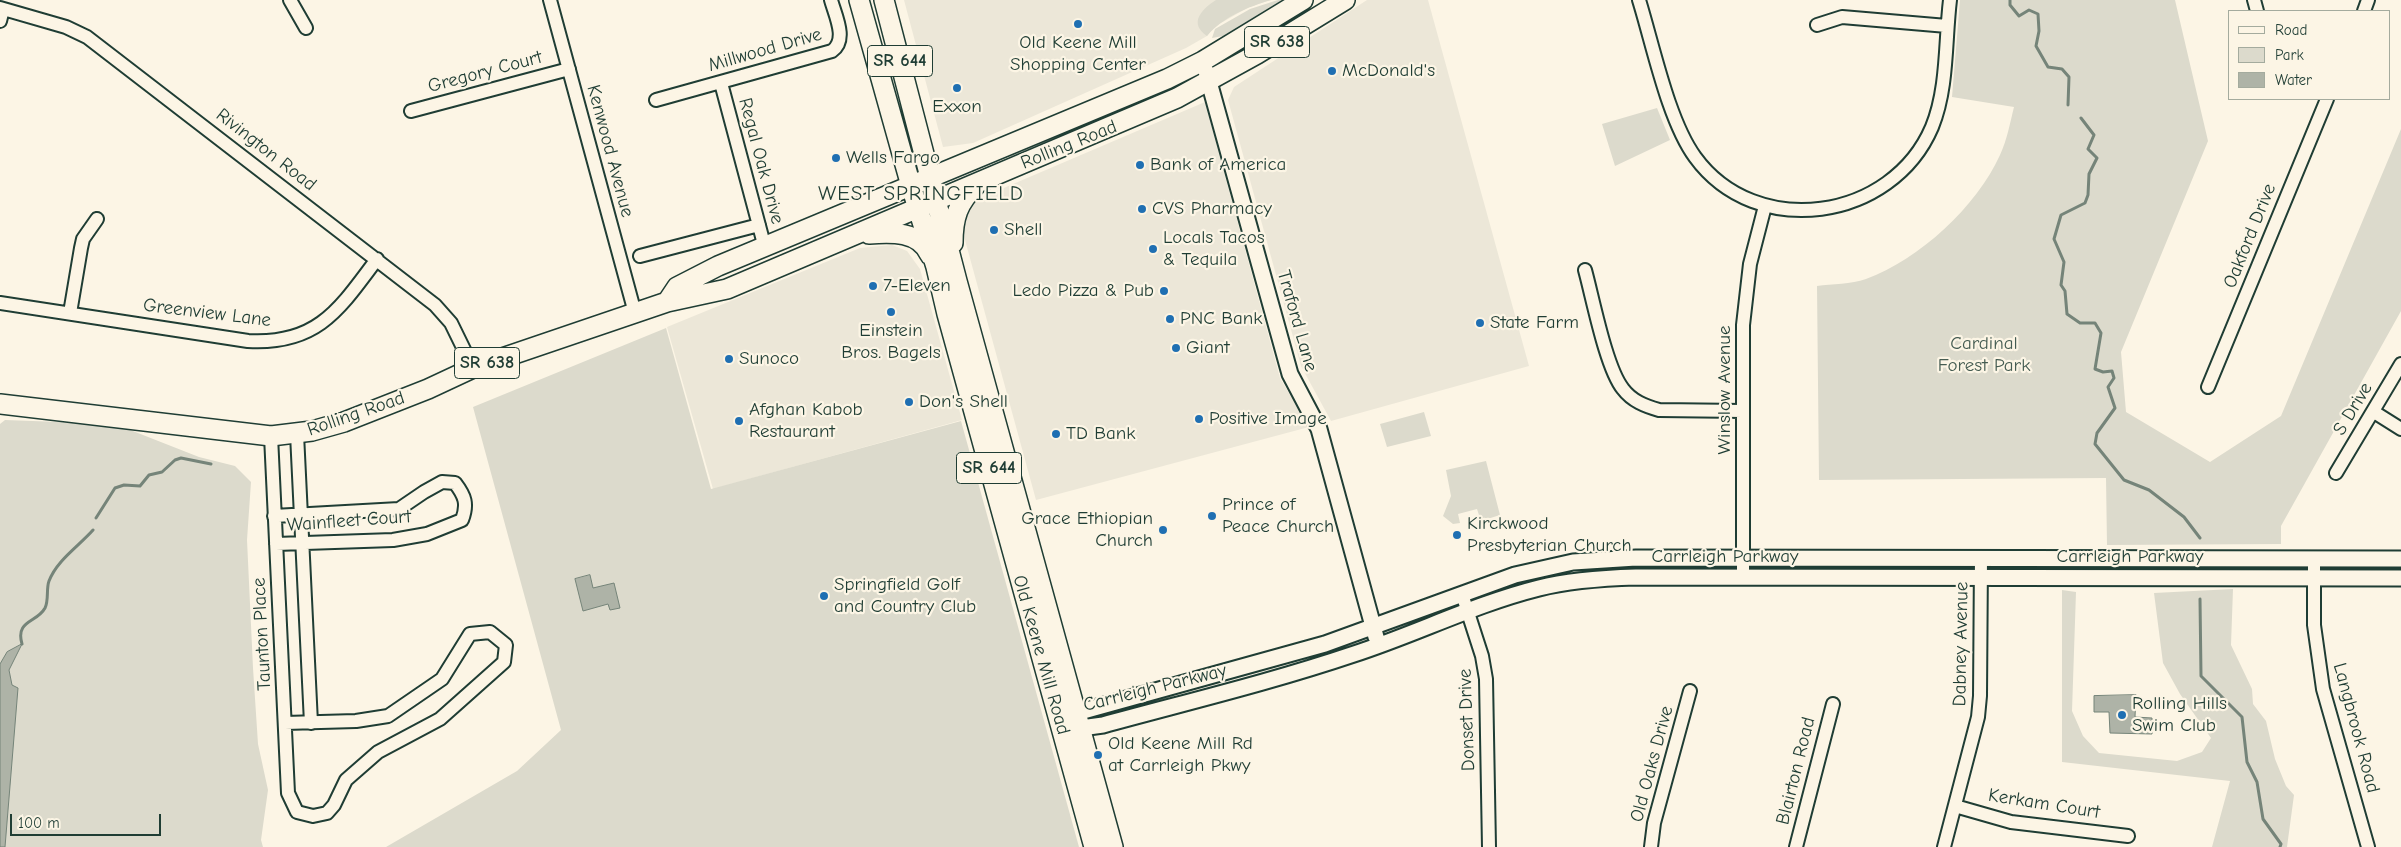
<!DOCTYPE html>
<style>
body{margin:0}
#map{position:relative;width:2401px;height:847px;overflow:hidden;background:#fcf5e5;font-family:"Comic Neue",sans-serif}
canvas{display:block}
.legend{position:absolute;left:2228px;top:10px;width:162px;height:90px;box-sizing:border-box;background:#fcf5e5;border:1px solid #a4ab9e;margin:0;padding:6px 9px;list-style:none;font-size:15px;color:#1f3d34}
.legend li{display:flex;align-items:center;gap:10px;height:25px}
.legend b{width:25px;border:1px solid #a4ab9e}
.scale{position:absolute;left:10px;top:814px;width:151px;height:22px;box-sizing:border-box;border:2px solid #1f3d34;border-top:0;padding-left:6px;font-size:15px;line-height:18px;white-space:nowrap;color:#1f3d34;-webkit-text-stroke:4px #fcf5e5;paint-order:stroke}
</style>
<div id="map">
<canvas width="2401" height="847"></canvas>
<ul class="legend">
<li><b style="height:6px;background:#fcf5e5"></b>Road</li>
<li><b style="height:14px;background:#dcdacc"></b>Park</li>
<li><b style="height:14px;background:#aeb3a7"></b>Water</li>
</ul>
<div class="scale">100 m</div>
</div>
<script>
const ctx = document.querySelector('canvas').getContext('2d');
ctx.lineJoin = 'round';
function fillPath(path, color) {
  ctx.fillStyle = color;
  ctx.fill(path, 'evenodd');
}
function stroke(path, color, width, dash) {
  ctx.strokeStyle = color;
  ctx.lineWidth = width;
  ctx.lineCap = dash ? 'butt' : 'round';
  ctx.setLineDash(dash || []);
  ctx.stroke(path);
}
function label(font, color, halo, rows, align = 'center') {
  ctx.font = font + ' "Comic Neue",sans-serif';
  ctx.lineWidth = 4.5;
  ctx.setLineDash([]);
  ctx.textBaseline = 'middle';
  ctx.strokeStyle = halo;
  ctx.fillStyle = color;
  for (const [text, x, y, turn = 0] of rows) {
    ctx.save();
    ctx.translate(x, y);
    ctx.rotate((+turn || 0) * Math.PI / 180);
    ctx.textAlign = isNaN(turn) ? turn : align;
    if (halo) ctx.strokeText(text, 0, 0);
    ctx.fillText(text, 0, 0);
    ctx.restore();
  }
}
fillPath(new Path2D(`
 M904,0H1271L1249,7L1214,27L1207,36L1186,48L973,143L943,147Z
 M1367,0H1428L1529,366L1331,421L1301,366L1228,100L1234,87Z
 M1205,102L1280,378L1309,427L1036,500L962,229L966,211L978,199Z
 M892,245L907,251L920,269L962,420L713,489L667,327L860,248Z`), '#ece7d8');
fillPath(new Path2D(`
 M1216,0H1271C1248,7 1223,17 1207,36C1188,23 1202,9 1216,0Z
 M1278,0H1283L1223,36L1212,38L1215,29L1250,9Z
 M1960,0H2175L2208,141L2121,352L2126,412L2210,462L2281,416L2401,129V311L2281,526V544L2107,545L2106,478L1819,480L1817,286C1832,284 1851,284 1866,279C1919,260 1977,206 2000,155C2007,140 2010,123 2014,107L1952,97Z
 M1657,108L1670,140L1615,166L1602,124Z
 M666,328L711,489L961,421L1079,847H386L517,771L561,730L473,407Z
 M1424,412L1431,436L1387,447L1380,424Z
 M5,420L115,424L199,457L235,466L251,482L247,540L253,668L258,744L268,790L261,840L263,847H0V424Z
 M1486,461L1500,515L1481,521L1477,509L1458,514L1460,523L1453,524L1443,516L1451,496L1446,470Z
 M2233,589L2231,645L2252,689L2253,704L2266,721L2275,759L2286,786L2294,795L2287,847H2212L2230,781L2062,762V590L2076,592L2072,711L2083,736L2099,753L2177,761L2202,752L2211,738L2180,694L2163,663L2154,593Z`), '#dcdacc');
const water = new Path2D(`
 M590,575L593,588L614,583L620,608L610,610L608,604L583,611L575,579Z
 M22,644L9,670L12,685L18,688L5,847H0V664L7,652Z
 M2136,695L2135,717L2152,718V734L2110,733L2109,712H2094V696Z`);
fillPath(water, '#aeb3a7');
stroke(water, '#758479', 1);
stroke(new Path2D(`
 M2010,0V5L2019,16L2029,10L2038,14L2039,31L2036,46L2048,67L2062,69L2069,77L2068,105
 M2081,118L2094,135L2088,149L2097,158L2089,174L2088,195L2085,203L2061,215L2054,239L2064,262L2061,285L2065,291L2067,314L2080,323H2095L2101,333L2095,369L2103,372L2112,371L2114,378L2108,387L2115,408L2097,433L2095,444L2124,480L2149,490L2184,517L2200,538
 M96,518L115,488L124,485L140,486L149,475L162,472L175,460L181,458L211,464
 M2200,599L2201,676L2242,717L2247,762L2257,782L2263,819L2281,844L2280,847
 M22,644C15,620 37,623 45,608C49,600 46,589 49,581C57,560 79,546 93,530`), '#758479', 3);
const minor = new Path2D(`
 M290,0L306,28
 M550,0L635,313
 M1639,0C1653,45 1668,120 1695,157C1756,241 1892,221 1932,127C1948,88 1945,41 1950,0
 M2254,0L2257,11
 M0,8L66,27L87,37L435,305L451,323L473,368
 M2364,11L2368,0
 M0,21L3,9
 M1817,25L1842,17L1947,26
 M721,83L765,248
 M656,100L832,51C848,40 835,15 831,0
 M411,111L569,69
 M640,256L759,225
 M1585,270C1593,299 1606,368 1623,389C1632,401 1645,406 1659,410L1743,411
 M0,303L248,341C317,345 339,310 377,259
 M70,313L81,248L83,239L97,219
 M2208,387L2327,99
 M2374,412L2401,429
 M297,434L311,723
 M271,436L288,793L297,812L313,816L327,813L334,805L346,780L378,752L440,719L504,662L506,645L490,632L470,634L442,679L388,716L356,721L285,723
 M2336,473L2401,364
 M274,516L399,509L424,492L442,482L455,483C465,496 468,504 462,520L427,534L393,540L276,544
 M2314,558V625L2323,689L2368,847
 M1743,577V325L1750,264L1765,206
 M1462,594L1482,656L1486,679L1489,847
 M1955,806L2011,822L2128,836
 M1651,847L1654,823L1690,691
 M1796,847L1833,704
 M1944,847L1978,717L1980,696L1981,558`);
const tertiary = new Path2D(`
 M1206,71L1290,374L1319,429L1376,637
 M1067,720L1076,713L1325,644L1515,575L1573,562L1636,558L2401,559
 M1069,727L1081,728L1103,725C1187,702 1271,682 1354,654C1416,634 1475,604 1539,588C1570,580 1603,578 1636,577L2401,578`);
const primary = new Path2D(`
 M859,0L911,186L936,267L947,314L1094,847
 M884,0L957,281L1113,847
 M869,234C891,232 920,231 930,255
 M953,243C953,217 958,203 976,185
 M667,302L677,287L718,266L1167,79L1203,61L1303,0
 M0,404L271,436L312,431L344,422L428,389L473,368L667,302L727,289L1177,98L1257,54L1345,0`);
stroke(minor, '#1f3d34', 16);
stroke(tertiary, '#1f3d34', 19);
stroke(primary, '#1f3d34', 22);
stroke(minor, '#fcf5e5', 12);
stroke(tertiary, '#fcf5e5', 15);
stroke(primary, '#fcf5e5', 19);
for (const [x, y, r, color] of [
 [1078,24,5,"#1f6fb2"],
 [1332,71,5,"#1f6fb2"],
 [957,88,5,"#1f6fb2"],
 [836,158,5,"#1f6fb2"],
 [1140,165,5,"#1f6fb2"],
 [1142,209,5,"#1f6fb2"],
 [994,230,5,"#1f6fb2"],
 [1153,249,5,"#1f6fb2"],
 [873,286,5,"#1f6fb2"],
 [1164,291,5,"#1f6fb2"],
 [891,312,5,"#1f6fb2"],
 [1170,319,5,"#1f6fb2"],
 [1480,323,5,"#1f6fb2"],
 [1176,348,5,"#1f6fb2"],
 [729,359,5,"#1f6fb2"],
 [909,402,5,"#1f6fb2"],
 [1199,419,5,"#1f6fb2"],
 [739,421,5,"#1f6fb2"],
 [1056,434,5,"#1f6fb2"],
 [1212,516,5,"#1f6fb2"],
 [1163,530,5,"#1f6fb2"],
 [1457,535,5,"#1f6fb2"],
 [824,596,5,"#1f6fb2"],
 [2122,715,5,"#1f6fb2"],
 [1098,755,5,"#1f6fb2"]
]) {
  const dot = new Path2D();
  dot.arc(x, y, r, 0, 2 * Math.PI);
  ctx.fillStyle = color;
  ctx.fill(dot);
  stroke(dot, '#fcf5e5', 2);
}
for (const [x, y, w] of [
 [1277,42,65],
 [900,61,65],
 [487,363,65],
 [989,468,65]
]) {
  const box = new Path2D();
  box.roundRect(x - w / 2, y - 15.5, w, 31, 4);
  ctx.fillStyle = '#fcf5e5';
  ctx.fill(box);
  stroke(box, '#1f3d34', 1);
}
label('bold 18px', '#1f3d34', null, [
 ["SR 638",1277,42],
 ["SR 644",900,61],
 ["SR 638",487,363],
 ["SR 644",989,468]
]);
label('19px', '#1f3d34', '#fcf5e5', [
 ["Old Keene Mill",1078,43,"center"],
 ["Shopping Center",1078,65,"center"],
 ["McDonald's",1342,71],
 ["Exxon",957,107,"center"],
 ["Wells Fargo",846,158],
 ["Bank of America",1150,165],
 ["CVS Pharmacy",1152,209],
 ["Shell",1004,230],
 ["Locals Tacos",1163,238],
 ["& Tequila",1163,260],
 ["7-Eleven",883,286],
 ["Ledo Pizza & Pub",1154,291,"right"],
 ["PNC Bank",1180,319],
 ["State Farm",1490,323],
 ["Einstein",891,331,"center"],
 ["Bros. Bagels",891,353,"center"],
 ["Giant",1186,348],
 ["Sunoco",739,359],
 ["Don's Shell",919,402],
 ["Afghan Kabob",749,410],
 ["Restaurant",749,432],
 ["Positive Image",1209,419],
 ["TD Bank",1066,434],
 ["Prince of",1222,505],
 ["Peace Church",1222,527],
 ["Grace Ethiopian",1153,519,"right"],
 ["Church",1153,541,"right"],
 ["Kirckwood",1467,524],
 ["Presbyterian Church",1467,546],
 ["Springfield Golf",834,585],
 ["and Country Club",834,607],
 ["Rolling Hills",2132,704],
 ["Swim Club",2132,726],
 ["Old Keene Mill Rd",1108,744],
 ["at Carrleigh Pkwy",1108,766]
], 'left');
label('19px', '#1f3d34', '#fcf5e5', [
 ["Millwood Drive",765,50,-16],
 ["Gregory Court",485,72,-15],
 ["Rolling Road",1069,145,-22],
 ["Rivington Road",266,150,38],
 ["Kenwood Avenue",610,151,75],
 ["Regal Oak Drive",761,161,75],
 ["Oakford Drive",2250,236,-68],
 ["Greenview Lane",207,313,7],
 ["Traford Lane",1297,321,74],
 ["Winslow Avenue",1725,390,-90],
 ["S Drive",2353,409,-59],
 ["Rolling Road",356,414,-19],
 ["Wainfleet Court",349,521,-4],
 ["Carrleigh Parkway",1725,557],
 ["Carrleigh Parkway",2130,557],
 ["Taunton Place",262,634,-93],
 ["Dabney Avenue",1961,644,-89],
 ["Old Keene Mill Road",1041,655,74],
 ["Carrleigh Parkway",1155,688,-14],
 ["Donset Drive",1467,720,-92],
 ["Langbrook Road",2356,728,75],
 ["Old Oaks Drive",1652,764,-75],
 ["Blairton Road",1796,771,-76],
 ["Kerkam Court",2044,804,9]
]);
label('19px', '#455c52', '#fcf5e5', [
 ["Cardinal",1984,344],
 ["Forest Park",1984,366]
]);
ctx.letterSpacing = '1px';
label('21px', '#1f3d34', '#fcf5e5', [
 ["WEST SPRINGFIELD",921,194]
]);
ctx.letterSpacing = '0px';
</script>
